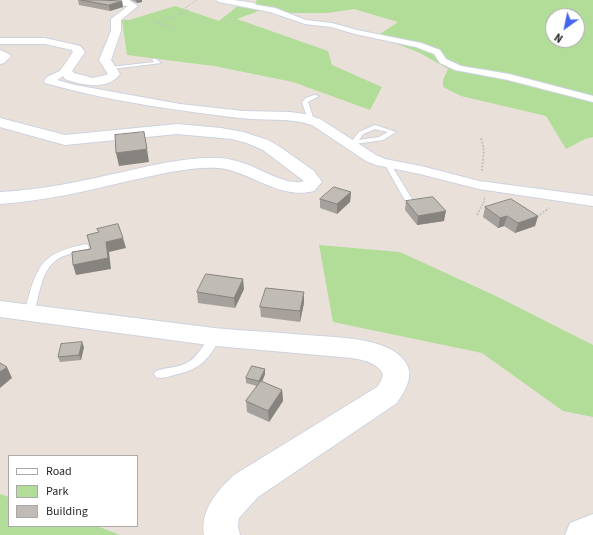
<!DOCTYPE html>
<style>
body{margin:0}
#map{position:relative;width:593px;height:535px;overflow:hidden;background:#e9e1d9;font-family:"Source Sans 3",sans-serif}
canvas{display:block}
.legend{position:absolute;left:8px;top:455px;width:130px;height:72px;box-sizing:border-box;background:#fff;border:1px solid #a9a9a9;margin:0;padding:5px 7px;list-style:none;font-size:12px;color:#272727}
.legend li{display:flex;align-items:center;gap:8px;height:20px}
.legend b{width:20px;border:1px solid #a9a9a9}
.north{position:absolute;left:545px;top:8px;width:40px;height:40px;box-sizing:border-box;background:#fff;border:1px solid #a9a9a9;border-radius:50%;rotate:213deg;font-size:11px;font-weight:700;line-height:16px;text-align:center;color:#272727}
.north::after{content:'';display:block;margin:auto;width:14px;height:18px;background:#4167ed;clip-path:polygon(50% 0,100% 100%,50% 72%,0 100%)}
</style>
<div id="map">
<canvas width="593" height="535"></canvas>
<ul class="legend">
<li><b style="height:5px;background:#fff"></b>Road</li>
<li><b style="height:11px;background:#b1dd98"></b>Park</li>
<li><b style="height:11px;background:#c1bbb5"></b>Building</li>
</ul>
<div class="north">N</div>
</div>
<script>
const ctx = document.querySelector('canvas').getContext('2d');
ctx.lineJoin = 'round';
function fillPath(path, color) {
  ctx.fillStyle = color;
  ctx.fill(path, 'evenodd');
}
function stroke(path, color, width, dash) {
  ctx.strokeStyle = color;
  ctx.lineWidth = width;
  ctx.lineCap = dash ? 'butt' : 'round';
  ctx.setLineDash(dash || []);
  ctx.stroke(path);
}
fillPath(new Path2D(`
 M257,0H593V137L585,139L566,149L546,116L461,96L443,87V80L448,69L420,53L377,36L398,22L354,9L328,13H276L264,9L237,19L328,51L332,65L382,87L370,110L293,82L214,66L127,55L122,20H129L175,6L219,21L239,5H254ZM553,16H577V40H553Z
 M319,245L400,252L498,297L593,345V417L563,411L482,353L333,322Z
 M0,494L9,497V526H97L120,535H0Z`), '#b1dd98');
const lane = new Path2D(`
 M152,59H156L161,63L111,69L109,68L111,67L154,62Z
 M314,95L319,96L308,102L314,120L311,122L308,120L302,102L306,98Z
 M375,125L396,132L383,140L348,145L345,143L352,141L359,132ZM375,129L388,132L379,137L359,140L363,134Z
 M387,161L390,163L415,204L414,206H408L407,204L384,163Z
 M85,244L88,245L89,247L88,249C77,252 64,254 55,261C41,272 39,297 34,313L33,315H25L24,313C30,295 33,269 50,257C59,250 74,247 85,244Z
 M216,333L220,334L221,337C208,360 201,369 174,375C168,377 162,379 156,377L154,374L156,371C167,367 180,368 190,361C200,355 207,336 216,333Z`);
const street = new Path2D(`
 M216,0H234L254,3L257,5L275,8L306,20L332,23L357,30L421,43L440,50L446,59L461,66L509,74L593,96V102L508,80L455,70L440,63L434,54L416,47L355,34L331,27L305,24L270,12L219,2Z
 M66,68L71,71L57,80L75,85L180,104L243,111L290,112L304,114L320,119L376,155L385,159L421,166L479,181L593,196V206L479,189L420,174L376,165L366,161L312,125C288,117 264,121 240,118C175,110 108,101 45,83L44,81L47,77Z`);
const secondary = new Path2D(`
 M81,0H129L138,6L121,20V31L111,60L120,74C108,91 81,85 65,79L60,71L73,52L72,50L45,44H0V38H45L80,46L85,52L72,71L74,73L93,78L106,75L108,74L99,60L111,31V19L128,6L85,3Z
 M0,50L9,54L11,56L4,63L0,64Z
 M0,118L65,135L177,124L221,128L243,132L268,140L280,147L314,171L322,182L314,191C279,200 252,172 219,168C191,166 156,175 128,181C86,191 44,201 0,204V192C42,190 82,181 123,172C153,165 186,157 217,158C227,158 237,161 246,164C261,169 289,187 304,181L263,150L247,143L232,139L177,134L65,145L0,127Z
 M0,301C71,310 143,319 214,328C244,331 275,332 305,335C331,337 378,337 399,355C417,371 408,386 397,403L258,497L239,518L238,527L240,535H204C200,510 217,491 234,475L377,387L381,381L383,375C379,363 363,360 352,358L216,346L0,317Z
 M593,514V535H565L570,523Z`);
stroke(lane, '#ced2df', 2);
stroke(street, '#ced2df', 2);
stroke(secondary, '#ced2df', 2);
stroke(new Path2D(`
 M179,12L197,0
 M173,27L156,23L188,11L186,7`), '#c3c3c3', 1, [1.5, 1]);
stroke(new Path2D(`
 M481,138C486,152 482,159 482,173
 M477,215L485,200L484,198
 M537,217L549,208`), '#c3c3c3', 2, [2, 1.5]);
fillPath(lane, '#fff');
fillPath(street, '#fff');
fillPath(secondary, '#fff');
fillPath(new Path2D(`
 M78,0H100L122,1L123,7L110,11L79,5Z
 M131,0H142V2L137,3Z
 M351,192L350,202L337,214L320,208V199Z
 M406,201L444,221L417,225L405,210Z
 M485,207L538,216L535,226L515,233L504,226L498,228L483,217Z
 M244,289L235,308L198,303L197,292Z
 M304,303L300,322L261,317L260,307Z
 M84,347L81,360L60,362L58,357Z
 M265,374L262,382L282,390L283,401L269,422L247,412L246,401L257,386L246,383V378Z`), '#a6a19c');
fillPath(new Path2D(`
 M136,0H142V2L137,3Z
 M122,1L123,7L110,11L109,5Z
 M147,149L149,162L119,166L116,153Z
 M351,192L350,202L337,214V204Z
 M446,211L444,221L417,225L418,216Z
 M507,216L504,226L498,228L500,218Z
 M538,216L535,226L515,233L518,223Z
 M123,238L126,248L109,252L111,269L76,275L73,265L106,242Z
 M243,279L244,289L235,308L234,298Z
 M304,292V303L300,322V311Z
 M82,342L84,347L81,360L79,355Z
 M7,367L12,378L0,388V372Z
 M265,369V374L260,387L259,381Z
 M282,390L283,401L269,422L268,411Z`), '#87837f');
const building = new Path2D(`
 M81,0H100L122,1L109,5Z
 M144,132L147,149L116,153L115,135Z
 M334,187L351,192L337,204L320,199Z
 M433,197L446,211L418,216L406,201Z
 M511,199L538,216L518,223L507,216L500,218L485,207Z
 M118,224L123,238L106,242L108,258L73,265L72,252L91,249L87,235L99,232L97,229Z
 M206,274L243,279L234,298L197,292Z
 M266,288L304,292L300,311L260,307Z
 M82,342L79,355L58,357L61,344Z
 M0,363L7,367L0,372Z
 M252,366L265,369L259,381L246,378Z
 M261,381L282,390L268,411L246,401Z`);
fillPath(building, '#c1bbb5');
stroke(building, '#87837f', 1);
</script>
